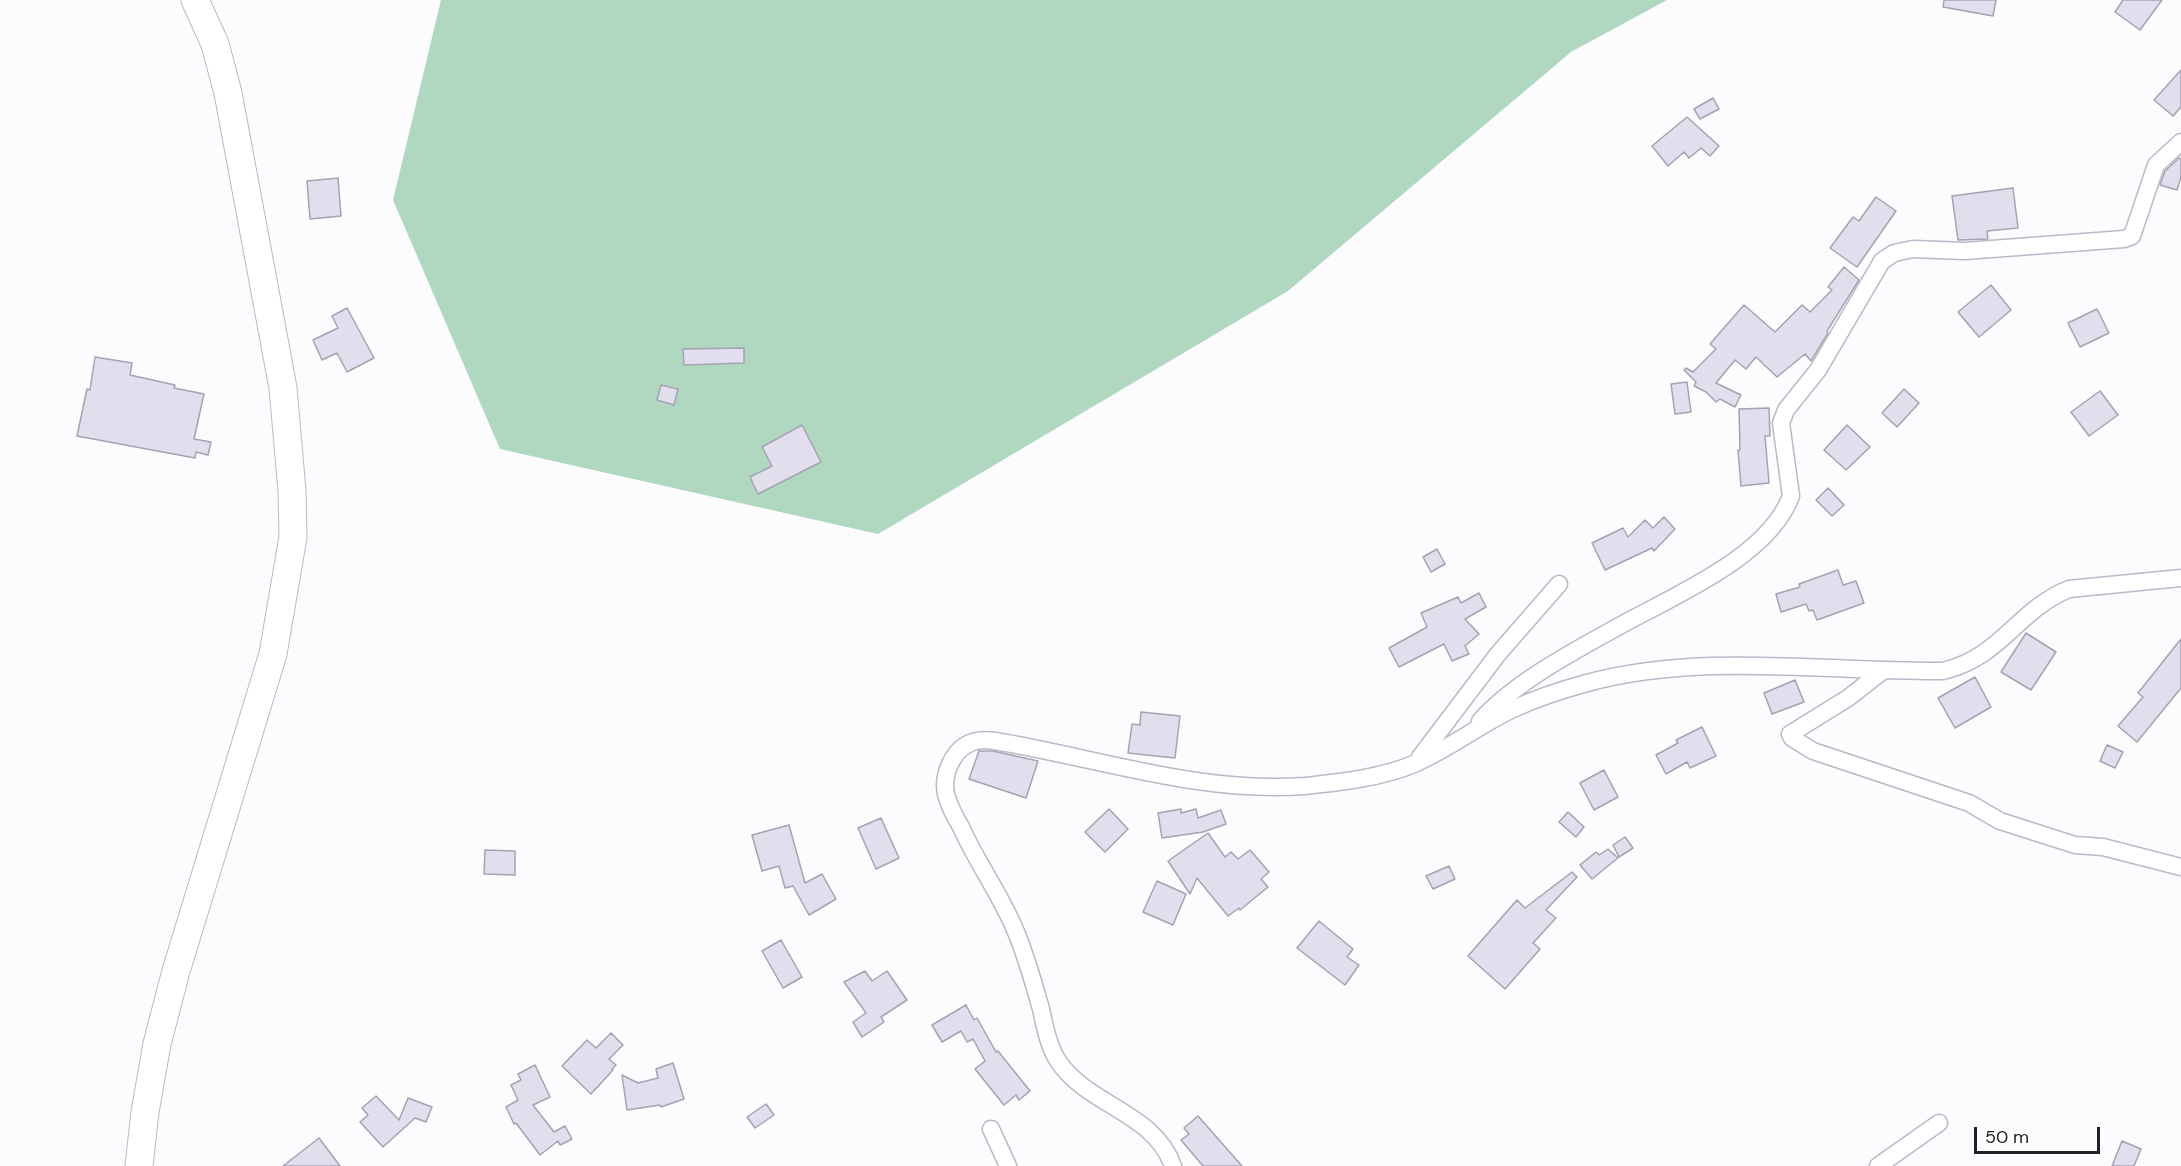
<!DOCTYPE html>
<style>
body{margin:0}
#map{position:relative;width:2181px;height:1166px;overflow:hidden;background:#fcfbfe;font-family:"DM Sans",sans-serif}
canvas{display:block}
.scale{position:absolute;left:1974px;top:1127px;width:126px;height:27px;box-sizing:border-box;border:3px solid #232127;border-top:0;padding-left:8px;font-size:18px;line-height:21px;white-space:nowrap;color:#232127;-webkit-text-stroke:4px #fff;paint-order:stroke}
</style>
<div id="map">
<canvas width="2181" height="1166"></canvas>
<div class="scale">50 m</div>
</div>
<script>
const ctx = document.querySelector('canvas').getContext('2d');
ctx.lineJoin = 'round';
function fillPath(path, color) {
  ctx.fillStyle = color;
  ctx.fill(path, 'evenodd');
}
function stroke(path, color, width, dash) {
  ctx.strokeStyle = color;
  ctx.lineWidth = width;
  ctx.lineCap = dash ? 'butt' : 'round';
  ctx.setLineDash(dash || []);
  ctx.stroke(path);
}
fillPath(new Path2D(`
 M441,0H1667L1571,52L1288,291L878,534L500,449L393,200Z`), '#b0d8c1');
const building = new Path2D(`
 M1944,0H1996L1993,16L1943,7Z
 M2123,0H2162L2140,30L2115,12Z
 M2181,70V107L2173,116L2154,100Z
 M1713,98L1719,109L1700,119L1694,109Z
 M1687,117L1719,146L1710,156L1701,148L1689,158L1684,152L1668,166L1652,146Z
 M2179,158L2181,159V177L2177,190L2160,185L2165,171Z
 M338,178L341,216L310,219L307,181Z
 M2013,188L2018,228L1987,231L1988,239L1958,240L1952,196Z
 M1876,197L1896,211L1857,267L1830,248L1853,217L1859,221Z
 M1844,267L1859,280L1827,331L1828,333L1811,361L1805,354L1777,377L1756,357L1746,369L1735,360L1716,383L1741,395L1735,407L1720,399L1716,402L1706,392L1694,386L1696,382L1684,370L1686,368L1693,372L1716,349L1710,344L1744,305L1775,332L1802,305L1810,312L1832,290L1828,287Z
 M1991,285L2011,310L1979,337L1958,312Z
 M347,308L374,358L347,372L337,353L322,360L313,340L338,328L332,316Z
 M2097,309L2109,333L2080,347L2068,323Z
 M744,348V363L684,365L683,349Z
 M95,357L132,363L130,375L175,385L174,388L204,394L194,439L211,442L208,455L196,452L195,458L77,436L87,389L90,390Z
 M1687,382L1691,412L1675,414L1671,384Z
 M661,385L678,389L674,405L657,400Z
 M1904,389L1919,403L1897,427L1882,413Z
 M2100,391L2118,415L2089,436L2071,412Z
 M1769,408L1770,436H1765L1769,483L1741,486L1738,450H1740L1739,409Z
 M802,425L821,462L758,494L750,477L772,466L762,447Z
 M1847,425L1870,447L1846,470L1824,450Z
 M1828,488L1844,505L1832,516L1816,500Z
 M1664,517L1675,529L1654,551L1652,548L1605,570L1592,543L1623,528L1628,537L1645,520L1653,528Z
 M1437,549L1445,564L1431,572L1423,557Z
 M1838,570L1843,585L1856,581L1864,603L1817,620L1813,610L1809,611L1806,604L1781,612L1776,594L1800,587L1799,584Z
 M1479,593L1486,607L1465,619L1479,634L1465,646L1469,654L1452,661L1444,644L1399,667L1389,648L1427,627L1421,613L1458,597L1461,603Z
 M2026,633L2056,652L2031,690L2001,672Z
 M2181,639V688L2137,742L2118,726L2143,697L2138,693Z
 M1975,677L1991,707L1955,728L1938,698Z
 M1795,680L1804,702L1772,714L1764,693Z
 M1141,712L1180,716L1175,758L1128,753L1132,724L1140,725Z
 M1702,727L1716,756L1690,768L1687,762L1666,774L1656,755L1678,743L1676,740Z
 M2107,745L2123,752L2115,768L2100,761Z
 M979,751H993L1038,761L1026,798L969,779Z
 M1604,770L1618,797L1594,810L1580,783Z
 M1109,809L1128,829L1105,852L1085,832Z
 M1181,809V813L1196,809L1198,818L1221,810L1226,824L1203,832L1162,838L1158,813Z
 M1568,812L1584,827L1576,837L1559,822Z
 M881,818L899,858L876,869L858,828Z
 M789,825L805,883L822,874L836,899L809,915L793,886L785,888L779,866L762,871L752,835Z
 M1208,833L1225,857L1231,852L1238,859L1250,850L1269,872L1261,879L1268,887L1240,910L1239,908L1228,916L1197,878L1190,894L1168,861Z
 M1625,837L1633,848L1619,857L1613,845Z
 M1608,849L1618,858L1592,879L1580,865L1596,852L1599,855Z
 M485,850L515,851V875L484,874Z
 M1449,866L1455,879L1433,889L1426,876Z
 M1572,872L1577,877L1546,910L1556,918L1533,943L1540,949L1505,989L1468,956L1517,900L1525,908Z
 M1157,881L1186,894L1173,925L1143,912Z
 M1319,921L1353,949L1347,957L1359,965L1345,985L1297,948Z
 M781,940L802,977L783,988L762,951Z
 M865,971L872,981L887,971L907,1000L881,1017L884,1022L862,1037L853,1022L866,1013L844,982Z
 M966,1005L974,1020L977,1018L996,1052L998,1051L1030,1091L1019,1100L1016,1095L1004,1105L975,1069L985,1061L973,1039L967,1042L961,1031L942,1042L932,1025Z
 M611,1033L623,1045L609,1059L616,1065L612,1069L613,1070L591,1094L562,1066L587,1040L596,1048Z
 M673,1063L684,1099L661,1107L660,1105L627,1110L622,1075L638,1083L658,1078L656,1069Z
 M535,1065L550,1097L533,1105L554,1132L565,1126L572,1139L560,1145L558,1141L540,1155L516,1123L514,1124L506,1107L518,1100L511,1085L521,1080L518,1074Z
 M376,1096L399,1120L408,1098L432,1107L426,1122L415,1118L383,1147L360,1122L368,1115L362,1108Z
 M766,1104L774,1115L755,1128L747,1117Z
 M1198,1116L1242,1166H1203L1181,1140L1189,1134L1184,1128Z
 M319,1138L340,1166H283Z
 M2122,1141L2141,1149L2134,1166H2112Z`);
fillPath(building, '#e1deed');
stroke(building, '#a5a2b1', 1.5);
const minor = new Path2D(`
 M1884,670L1848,698L1790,734L1792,738L1813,751L1969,803L2000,821L2075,845L2103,847L2181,867
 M1480,721C1516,681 1576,650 1623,624C1676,595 1769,556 1791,496L1781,423L1786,410L1818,370L1882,261L1894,253L1913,249L1965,251L2124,239L2132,236L2156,165L2181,142
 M1420,757L1498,654L1559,584
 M991,1129L1008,1166
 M1173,1166C1154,1112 1088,1106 1058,1061C1048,1045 1045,1027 1041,1009C1034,984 1026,956 1016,932C1001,895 977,863 961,827C955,817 949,806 946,794C942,775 953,748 973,742C980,739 988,740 995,741C1098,758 1200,794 1305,786C1342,782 1380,778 1414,764C1449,749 1479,725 1513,709C1537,698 1561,690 1587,683C1702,652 1825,672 1943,671C2002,657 2017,610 2069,589L2181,578
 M1878,1166L1939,1123`);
const primary = new Path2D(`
 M139,1166L145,1112L157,1044L176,971L273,654L293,537L292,491L283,388L228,93L215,44L195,0`);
stroke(minor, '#bcb8c7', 19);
stroke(primary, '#bcb8c7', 29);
stroke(minor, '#fff', 16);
stroke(primary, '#fff', 27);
</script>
